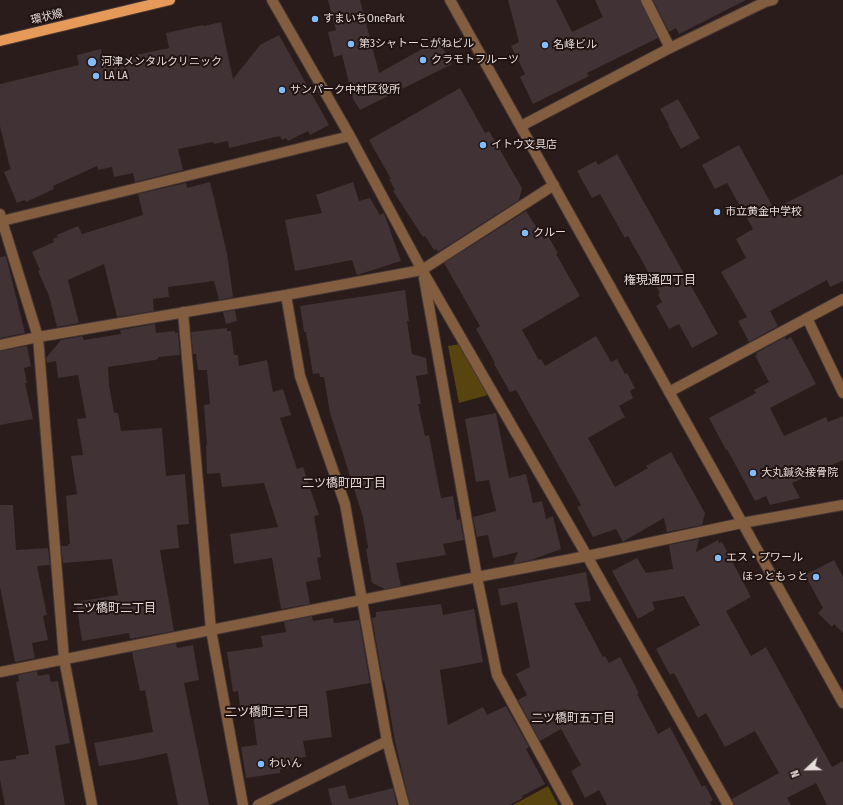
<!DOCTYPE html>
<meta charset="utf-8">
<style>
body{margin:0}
#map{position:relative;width:843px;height:805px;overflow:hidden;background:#2a1c1a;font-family:"Fira Sans Condensed",sans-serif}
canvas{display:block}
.north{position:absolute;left:787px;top:749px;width:40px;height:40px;-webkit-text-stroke:3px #211311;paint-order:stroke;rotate:248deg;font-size:11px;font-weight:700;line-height:16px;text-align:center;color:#e6dcda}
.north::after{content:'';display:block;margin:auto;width:14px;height:18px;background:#e6dcda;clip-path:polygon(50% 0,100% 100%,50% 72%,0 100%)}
</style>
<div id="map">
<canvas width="843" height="805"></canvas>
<div class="north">N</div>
</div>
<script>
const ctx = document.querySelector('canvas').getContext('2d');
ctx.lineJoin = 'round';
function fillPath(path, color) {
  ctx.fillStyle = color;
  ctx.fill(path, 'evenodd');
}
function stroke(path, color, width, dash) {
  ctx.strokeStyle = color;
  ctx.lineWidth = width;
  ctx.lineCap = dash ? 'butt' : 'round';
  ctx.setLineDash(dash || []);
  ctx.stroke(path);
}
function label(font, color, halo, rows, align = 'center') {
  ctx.font = font + ' "Fira Sans Condensed","Noto Sans JP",sans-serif';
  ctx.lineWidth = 4;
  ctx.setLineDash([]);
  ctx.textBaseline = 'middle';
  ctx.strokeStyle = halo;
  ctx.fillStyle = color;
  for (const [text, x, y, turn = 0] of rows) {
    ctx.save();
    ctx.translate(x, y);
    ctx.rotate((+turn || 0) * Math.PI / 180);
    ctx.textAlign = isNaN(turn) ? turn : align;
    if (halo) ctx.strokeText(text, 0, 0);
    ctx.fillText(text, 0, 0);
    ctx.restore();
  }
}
fillPath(new Path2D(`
 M460,344L488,395L459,403L448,346Z
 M548,786L558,805H513Z`), '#58440f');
fillPath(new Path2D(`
 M328,0H360L379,73L438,40L452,64L360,110L353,99L342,55L334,57L328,32L336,30Z
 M508,0H556L572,32L603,17L595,0H640L658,38L587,73L589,76L533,104L520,77L525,74L511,46L519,42Z
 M653,0H746L679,34L676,28L669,32Z
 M221,22L233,79L260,45L279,35L329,125L310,135L308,131L288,141L286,138L282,140L280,136L229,148L228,141L214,144L213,142L178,149L183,170L135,182L133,173L114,177L112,167L98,170L97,166L53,186L54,189L26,202L25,200L17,203L4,172L11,169L9,164L0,126V84L79,65L77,55L101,49L103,62L169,48L166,33L203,25L204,26Z
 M460,88L485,133L489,131L522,188L519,200L438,252L436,249L434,250L425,236L423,237L393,191L395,190L389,179H391L369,140Z
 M678,99L700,138L681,149L668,126L669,125L660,109Z
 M739,145L774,209L843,174V281L830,287L827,280L770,311L778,326L749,342L738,321L747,317L721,272L746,258L736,239L753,229L727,183L715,189L702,165Z
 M617,154L718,334L692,348L679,324L669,329L656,306L662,302L658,294L660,293L628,236L625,238L600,194L592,198L577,171L596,161L598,165Z
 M210,182L227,253L233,297L219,300L214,281L168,287L169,297L153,299L154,311L117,317L104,264L68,280L79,323L57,327L49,296L38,271L40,270L32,252L54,242L53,239L58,237L57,235L78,226L82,234L143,215L138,194L186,183L187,188Z
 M353,182L359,201L370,198L380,215L384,213L401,261L357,275L352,260L295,271L285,220L322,213L316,195Z
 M526,211L544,239L548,236L558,253L556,254L580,296L522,330L539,360L541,359L545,366L596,336L611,362L617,359L625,374L627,373L635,388L630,391L633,398L619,406L625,417L588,438L615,487L648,468L646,466L671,452L705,513L702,525L667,532L664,518L624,541L623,542L616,529L593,537L577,507L581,505L516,390L510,392L494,364L495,363L476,329L480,326L444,263Z
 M6,256L25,333L0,338V257Z
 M405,290L409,321H407L412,354L426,358L428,374L416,376L421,404H418L425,436L429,435L441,498L453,496L457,520L460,519L464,540L443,544L446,555L396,563L401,586L385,589L372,583L366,549L368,548L363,517L330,413L324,377H320L319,373L313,374L306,332H304L300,306Z
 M235,310L237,321L226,324L223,312Z
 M155,324L156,333L175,331V333H178L180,355L158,357V359L155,360L108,367L109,385L114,413H118L121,431L162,428L166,476L185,474L189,524L177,525L179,548L160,550L174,631L130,639L129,633L82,641L76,602L118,595L112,559L63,563L61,546H68V544H70L66,496L77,494L71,456L83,455L77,419L86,418L78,375L58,378L56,361L47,363L46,358L61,340L82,336L84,340L121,334L120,330Z
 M227,328V331H231L234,355H238L239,366L267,360L273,392L283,389L291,415L280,418L297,469L303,467L319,515L314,516L321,557L317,558L321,579L306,582L310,604L281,609L272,558L234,564L230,534L278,527L264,483L222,487L220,473L207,474L206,445H207L204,405L210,404L207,370H198L196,354H193L191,332Z
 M785,337L786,340L791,337L816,384L770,408L784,436L826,417L828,422L843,416V460L792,483L800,498L770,505L766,496L755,501L727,449L726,450L709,418L756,393L754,390L769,382L755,356L757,355L756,353Z
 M27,346L31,366L24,368L27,383H25L33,419L0,425V351Z
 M496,413L509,478L526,474L533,503L542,501L546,519L553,516L561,549L531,560L513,564L518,552L493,558L488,535L477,537L473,517L496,511L489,480L476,482L465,419Z
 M0,505H13L16,550L48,548L50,565L37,566L47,615L43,616L48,640L32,643L35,658L15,662L0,587Z
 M699,539L696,552L718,540L719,543L722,542L751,597L726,611L751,656L766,647L832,767L843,761V805H827L816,783L787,798L791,805H734L732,799L779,773L755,731L725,747L706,713L698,718L674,673L670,675L656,649L700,625L684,596L652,602L655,609L638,619L612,571L637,558L646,573L673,569L669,545Z
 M834,560L843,577V633L834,624L832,627L818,613L823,608L805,575Z
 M586,572L591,601L574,603L603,657L605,656L609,663L620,657L639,693L637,694L658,734L670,727L702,787L705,785L713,800L710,802L711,805H607L599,790L585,798L571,771L581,765L561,729L540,741L518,700L527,695L516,674L530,667L517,602L501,606L498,589Z
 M441,604L443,615L474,609L483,662L440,670L448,725L483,707L487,715L506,706L529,747L526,749L545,784L522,796L523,798L509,805H410L395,742L388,700L384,680L383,681L372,618L376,617V612Z
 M312,616L313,621L333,618L334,623L359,620L370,683L326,691L332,737L303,741L306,757L298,758L300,767L280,769V773L246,778L241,747L257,745L252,706L240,707L238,691L233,692L227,652L263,647L261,636L286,632L284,622Z
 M176,643L177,648L193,645L199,680L184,683L209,805H178L167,753L140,759L99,766L94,743L153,732L145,690L140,691L132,652Z
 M37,671L38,676L49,674L51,682L58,681L70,743L55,746L65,805H5L0,780V761L16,759V756L29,754L16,682L19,681L18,675Z
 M345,785L349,799L393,788L397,805H332L328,789Z`), '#413235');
const minor = new Path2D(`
 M272,0L350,136L422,270L587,556L728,805
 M646,0L670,48
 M521,126L670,48L765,2L773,0
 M0,214L38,337L64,659L92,805
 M2,221L350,136
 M424,278L477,577L497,675L568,805
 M286,295L300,376L345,504L387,741L404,805
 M183,312L211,630L243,805
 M807,318L843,393
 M0,345L38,337L286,295L422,270L554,185
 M669,392L843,299
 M0,672L477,577L587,556L742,523L843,505
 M258,805L387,741`);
const tertiary = new Path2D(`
 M450,0L843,703`);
const primary = new Path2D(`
 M0,41L170,0`);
stroke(minor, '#443735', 12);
stroke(tertiary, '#443735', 12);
stroke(primary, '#443735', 12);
stroke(minor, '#825d40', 10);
stroke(tertiary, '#825d40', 10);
stroke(primary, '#e69a5a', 10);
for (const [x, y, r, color] of [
 [315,19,4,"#82bcfa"],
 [351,44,4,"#82bcfa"],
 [545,45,4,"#82bcfa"],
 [423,60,4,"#82bcfa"],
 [92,62,5,"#82bcfa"],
 [96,76,4,"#82bcfa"],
 [282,90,4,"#82bcfa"],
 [483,145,4,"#82bcfa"],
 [717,212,4,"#82bcfa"],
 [525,233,4,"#82bcfa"],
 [753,473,4,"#82bcfa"],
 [718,558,4,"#82bcfa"],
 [816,577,4,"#82bcfa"],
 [261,764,4,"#82bcfa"]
]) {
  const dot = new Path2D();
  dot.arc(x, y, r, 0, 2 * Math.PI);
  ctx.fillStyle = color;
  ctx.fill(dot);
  stroke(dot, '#211311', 1.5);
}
label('11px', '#e6dcda', '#211311', [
 ["環状線",47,17,-14]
]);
label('11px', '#e6dcda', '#211311', [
 ["すまいちOnePark",323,19],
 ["第3シャトーこがねビル",359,44],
 ["名峰ビル",553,45],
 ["クラモトフルーツ",431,60],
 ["河津メンタルクリニック",101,62],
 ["LA LA",104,76],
 ["サンパーク中村区役所",290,90],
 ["イトウ文具店",491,145],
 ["市立黄金中学校",725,212],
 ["クルー",533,233],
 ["大丸鍼灸接骨院",761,473],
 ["エス・プワール",726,558],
 ["ほっともっと",808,577,"right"],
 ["わいん",269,764]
], 'left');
label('12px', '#e6dcda', '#211311', [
 ["権現通四丁目",660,281],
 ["二ツ橋町四丁目",344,484],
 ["二ツ橋町二丁目",114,609],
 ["二ツ橋町三丁目",267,713],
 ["二ツ橋町五丁目",573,719]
]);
</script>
